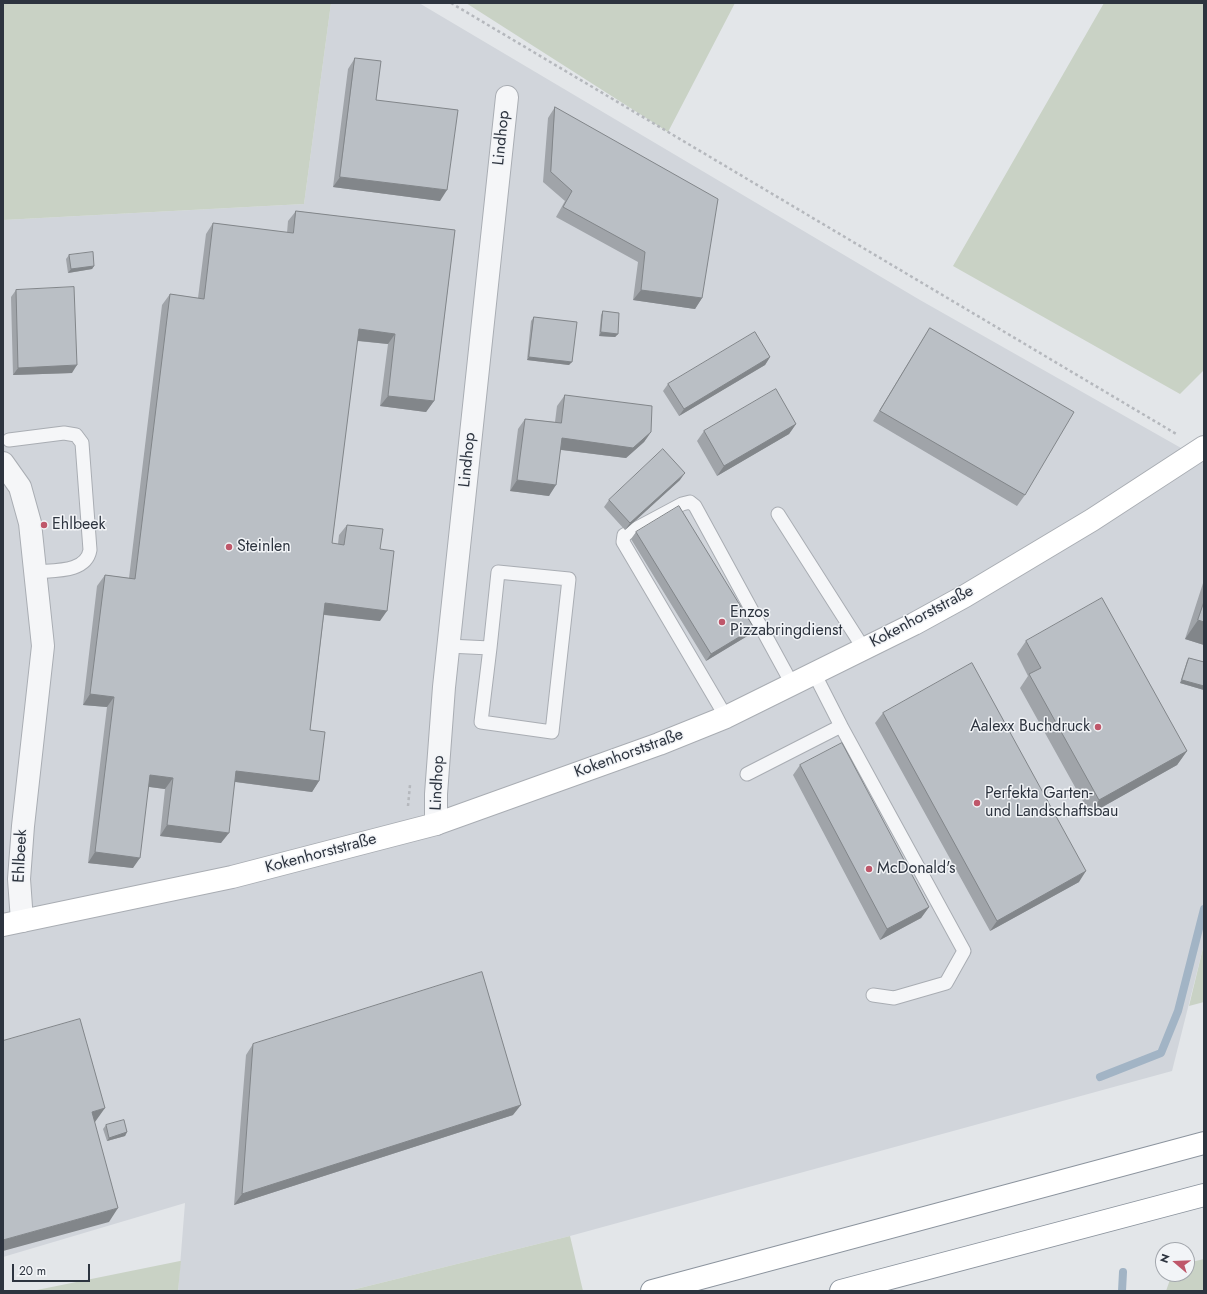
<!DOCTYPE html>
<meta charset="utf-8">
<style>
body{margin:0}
#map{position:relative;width:1207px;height:1294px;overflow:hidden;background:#e3e6e9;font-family:Jost,sans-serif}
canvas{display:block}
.frame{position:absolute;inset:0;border:4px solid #2d343f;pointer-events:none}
.north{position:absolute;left:1155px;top:1242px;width:40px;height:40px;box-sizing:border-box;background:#f2f4f7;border:1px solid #a3a7ad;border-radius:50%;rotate:289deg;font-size:11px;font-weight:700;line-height:16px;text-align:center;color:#2d343f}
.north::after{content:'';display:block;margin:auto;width:14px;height:18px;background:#bf576a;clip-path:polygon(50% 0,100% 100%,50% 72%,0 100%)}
.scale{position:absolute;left:12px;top:1264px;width:78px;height:18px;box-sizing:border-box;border:2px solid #2d343f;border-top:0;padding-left:5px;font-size:12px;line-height:14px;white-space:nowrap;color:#2d343f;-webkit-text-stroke:3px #f2f4f7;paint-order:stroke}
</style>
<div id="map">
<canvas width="1207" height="1294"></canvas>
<div class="frame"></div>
<div class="north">N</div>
<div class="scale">20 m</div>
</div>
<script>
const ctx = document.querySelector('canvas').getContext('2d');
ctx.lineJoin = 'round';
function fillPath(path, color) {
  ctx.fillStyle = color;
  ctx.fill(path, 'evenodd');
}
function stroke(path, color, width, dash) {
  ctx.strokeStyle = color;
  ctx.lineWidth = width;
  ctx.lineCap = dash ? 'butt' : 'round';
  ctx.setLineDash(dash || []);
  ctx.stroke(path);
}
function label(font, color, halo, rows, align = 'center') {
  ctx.font = font + ' Jost,sans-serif';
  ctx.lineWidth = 3;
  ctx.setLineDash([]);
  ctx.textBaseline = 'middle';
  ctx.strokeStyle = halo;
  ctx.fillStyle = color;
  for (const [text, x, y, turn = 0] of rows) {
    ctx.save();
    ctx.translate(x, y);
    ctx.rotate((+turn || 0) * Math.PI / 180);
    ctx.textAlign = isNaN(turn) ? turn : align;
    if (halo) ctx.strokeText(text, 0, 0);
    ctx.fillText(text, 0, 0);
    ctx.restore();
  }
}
fillPath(new Path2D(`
 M331,3H419L920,300L1204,461V944L1172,1071L570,1236L348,1291H178L185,1203L3,1257V220L304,204Z`), '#d1d5db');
fillPath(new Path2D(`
 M3,3H331L304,204L3,220Z
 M466,3H735L668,132Z
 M1104,3H1204V370L1180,394L953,266Z
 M1204,944V1002L1189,1006Z
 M570,1236L583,1291H348Z
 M1204,1259V1291H1166L1172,1274H1187V1263Z
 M181,1261L178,1291H32L180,1261Z`), '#c9d2c5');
stroke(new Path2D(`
 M1100,1077L1161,1053L1178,1011L1204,909
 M1122,1291L1123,1272`), '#a2b4c5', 8);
const lane = new Path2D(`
 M9,440L64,433L76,435L82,443L90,550C86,573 54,570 35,572
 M778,514L864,649
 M448,646L490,648L481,722L552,732L569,579L498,572L490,648
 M814,673L841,726
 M726,717L623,542L624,535L682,504L690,502L695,506L792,684
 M747,774L841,726L964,951L946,983L894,998L873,995`);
const street = new Path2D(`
 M3,463L20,487L30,523L43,646L23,826L19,879L22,921
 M436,824V794L444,687L507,97`);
const secondary = new Path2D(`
 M3,925L232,877L436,824L659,744L726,717L914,624L965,596L1092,520L1204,447`);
const highway = new Path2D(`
 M652,1291L1204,1143
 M841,1291L1204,1195`);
stroke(lane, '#a9adb3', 15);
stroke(street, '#a9adb3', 24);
stroke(secondary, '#a9adb3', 24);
stroke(highway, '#8c949e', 24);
stroke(new Path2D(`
 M451,3L1178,435
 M408,806L410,785`), '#b5b8bd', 2.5, [3, 3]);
stroke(lane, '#f5f6f8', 13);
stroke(street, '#f5f6f8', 22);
stroke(secondary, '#fff', 22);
stroke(highway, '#fff', 22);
fillPath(new Path2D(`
 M355,58L376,100L440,201L333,187L348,69Z
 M555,107L702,298L695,309L633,300L638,262L556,217L565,201L543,182L548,118Z
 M296,211L455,230L434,401L426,412L380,406L388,344L357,341L332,543L338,544L339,535L347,525L380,549V621L324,615L310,730L319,781L312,792L235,782L221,843L160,836L165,789L149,787L133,868L88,863L107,707L83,705L97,586L105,575L129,578L162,305L170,294L198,298L206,234L213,223L287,233L288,221Z
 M69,255L94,266L92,269L68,273L66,259Z
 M16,290L72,373L13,375L11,297Z
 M603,311L618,334L615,337L599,336L601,315Z
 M534,317L569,365L527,360L531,321Z
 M930,328L1025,495L1017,506L873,421L923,339Z
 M770,357L765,365L679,416L663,391L668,384Z
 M565,395L651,432L644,442L626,458L561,450L549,496L510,491L518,429L525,419L555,422L557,406Z
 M796,424L789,434L717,476L697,441L704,431Z
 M680,480L625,530L604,507L609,500Z
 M636,532L749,635L706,661L631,539Z
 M1204,580V645L1185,639Z
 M1026,641L1187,751L1177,765L1090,814L1020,688L1028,676L1017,654Z
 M1189,658L1204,662V690L1180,683L1187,661Z
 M883,713L1079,882L990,931L875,723Z
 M800,765L929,907L921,918L880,940L793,775Z
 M253,1044L513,1115L234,1205L246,1055Z
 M106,1125L127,1132L125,1136L107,1141L103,1129Z`), '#a0a4a9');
fillPath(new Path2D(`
 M340,177L447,190L440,201L333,187Z
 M94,266L92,269L68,273L71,269Z
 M641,290L702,298L695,309L633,300Z
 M359,329L395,334L388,344L351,340Z
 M601,332L618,334L615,337L599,336Z
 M529,357L572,362L569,365L527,360Z
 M770,357L765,365L679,416L684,409Z
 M77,365L72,373L13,375L18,368Z
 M388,396L434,401L426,412L380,406Z
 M796,424L789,434L717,476L724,466Z
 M651,432L644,442L626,458L555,449L562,438Z
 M685,473L680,480L625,530L630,523Z
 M517,480L556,485L549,496L510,491Z
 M325,603L387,611L380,621L318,614Z
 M1198,620L1204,622V645L1185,639Z
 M754,628L749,635L706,661L711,654Z
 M1182,680L1204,686V690L1180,683Z
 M90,694L114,697L107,707L83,705Z
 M1187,751L1177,765L1090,814L1099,800Z
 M236,771L319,781L312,792L229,781Z
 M150,775L173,778L165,789L143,786Z
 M167,825L229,833L221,843L160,836Z
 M95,852L140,858L133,868L88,863Z
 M1086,871L1079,882L990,931L997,921Z
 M929,907L921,918L880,940L887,929Z
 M521,1105L513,1115L234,1205L242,1194Z
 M105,1108L95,1122L82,1126L92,1112Z
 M127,1132L125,1136L107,1141L109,1138Z
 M118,1208L109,1222L3,1251V1240Z`), '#82868a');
const building = new Path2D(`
 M355,58L381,61L376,100L458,110L447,190L340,177Z
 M555,107L718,199L702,298L641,290L645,252L563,207L572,191L551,172Z
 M296,211L455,230L434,401L388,396L395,334L359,329L332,543L344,545L347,525L383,529L380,549L394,551L387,611L325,603L310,730L325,732L319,781L236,771L229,833L167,825L173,778L150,775L140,858L95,852L114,697L90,694L105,575L135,579L170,294L204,299L213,223L293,233Z
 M93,252L94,266L71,269L69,255Z
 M74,287L77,365L18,368L16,290Z
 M603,311L619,313L618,334L601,332Z
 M534,317L577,322L572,362L529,357Z
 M930,328L1074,412L1025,495L880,411Z
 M755,332L770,357L684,409L668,384Z
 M776,389L796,424L724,466L704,431Z
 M565,395L652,406L651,432L633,448L562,438L556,485L517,480L525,419L561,423Z
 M663,449L685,473L630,523L609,500Z
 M679,506L754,628L711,654L636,532Z
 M1102,598L1187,751L1099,800L1029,674L1041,668L1026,641Z
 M1204,602V622L1198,620Z
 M1189,658L1204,662V686L1182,680Z
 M972,663L1086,871L997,921L883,713Z
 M842,743L929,907L887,929L800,765Z
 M482,972L521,1105L242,1194L253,1044Z
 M80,1019L105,1108L92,1112L118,1208L3,1240V1041Z
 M124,1120L127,1132L109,1138L106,1125Z`);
fillPath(building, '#babfc5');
stroke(building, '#82868a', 1);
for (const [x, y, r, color] of [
 [44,525,4,"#bf576a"],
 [229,547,4,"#bf576a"],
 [722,622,4,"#bf576a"],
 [1098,727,4,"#bf576a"],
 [977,803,4,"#bf576a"],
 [869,869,4,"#bf576a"]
]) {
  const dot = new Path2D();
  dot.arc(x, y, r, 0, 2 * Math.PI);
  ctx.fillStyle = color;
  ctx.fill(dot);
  stroke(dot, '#f2f4f7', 1.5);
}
label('16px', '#2d343f', '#f2f4f7', [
 ["Lindhop",502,138,-84],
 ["Lindhop",468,460,-84],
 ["Kokenhorststraße",922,617,-28],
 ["Kokenhorststraße",629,754,-20],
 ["Lindhop",438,783,-87],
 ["Kokenhorststraße",321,854,-15],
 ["Ehlbeek",21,856,-87]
]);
label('16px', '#2d343f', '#f2f4f7', [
 ["Ehlbeek",52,525],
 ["Steinlen",237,547],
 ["Enzos",730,613],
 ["Pizzabringdienst",730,631],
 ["Aalexx Buchdruck",1090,727,"right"],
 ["Perfekta Garten-",985,794],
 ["und Landschaftsbau",985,812],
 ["McDonald's",877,869]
], 'left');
</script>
